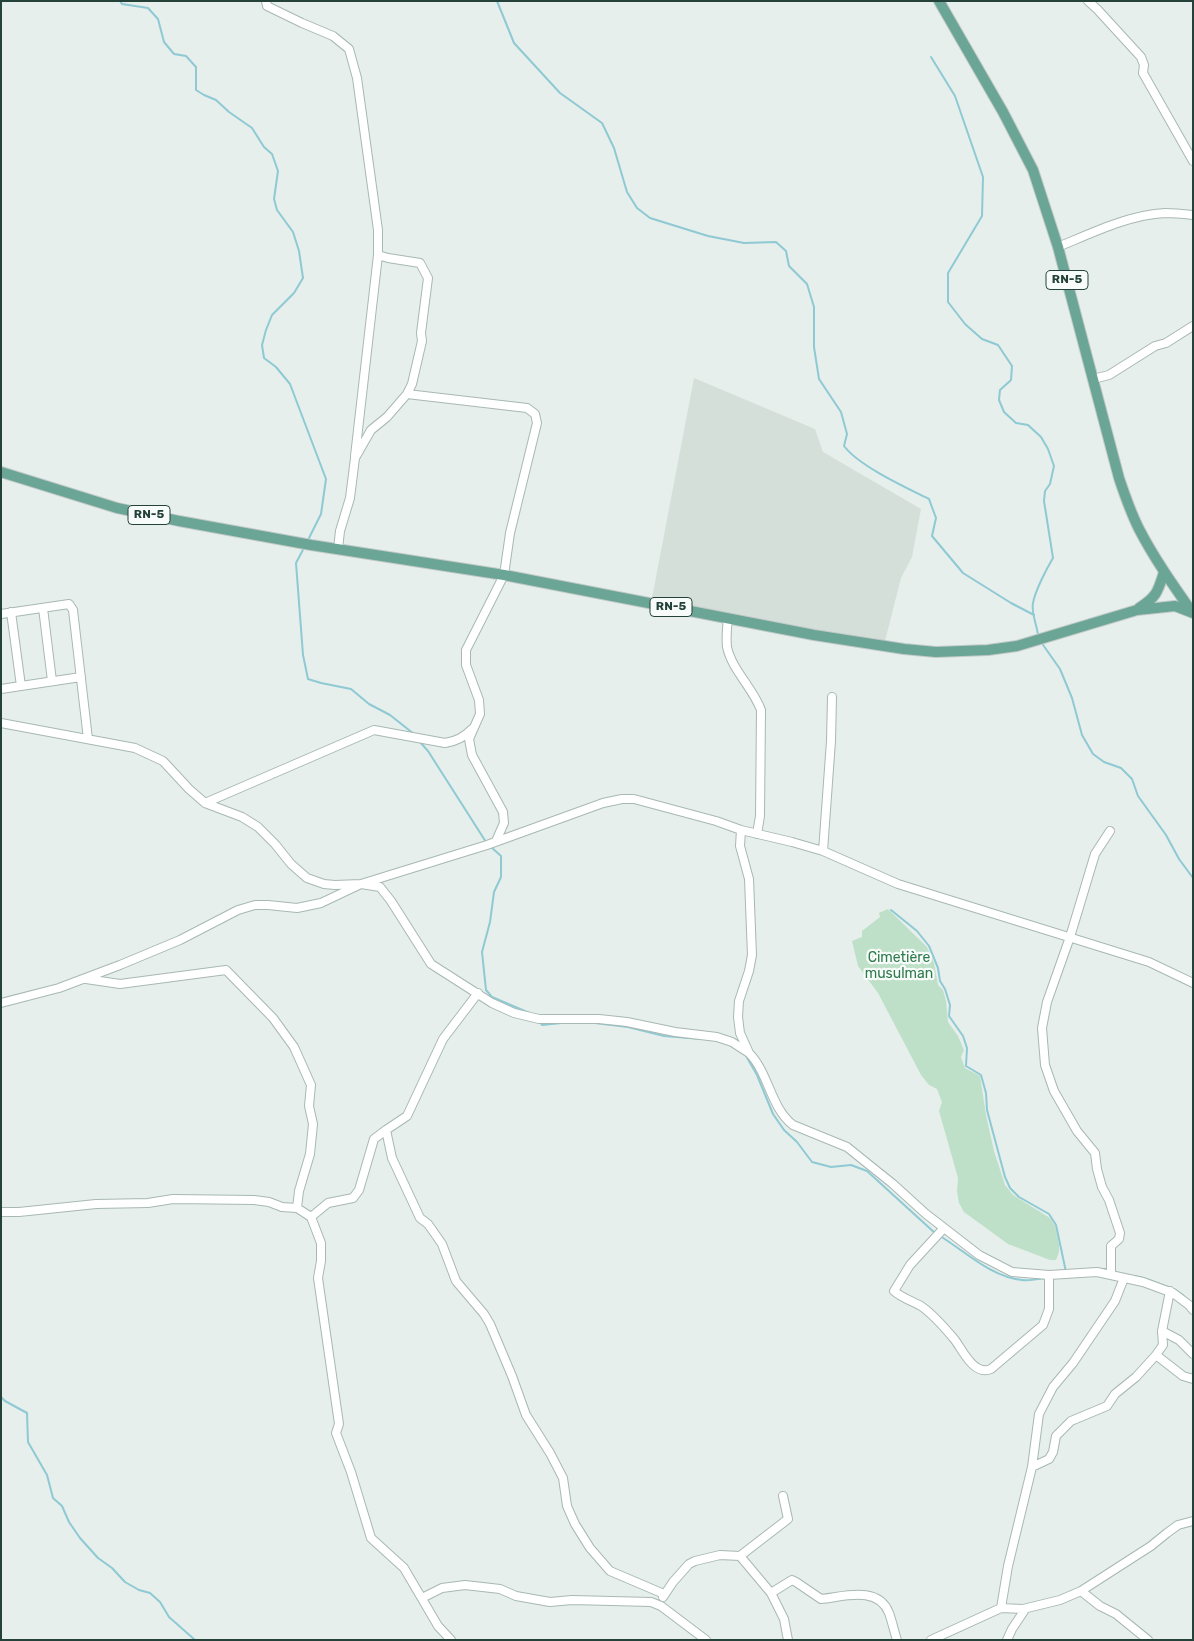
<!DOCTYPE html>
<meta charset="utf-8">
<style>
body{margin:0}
#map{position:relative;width:1194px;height:1641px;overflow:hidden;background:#e6efeb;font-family:Rubik,sans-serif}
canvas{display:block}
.frame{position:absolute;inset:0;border:2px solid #24423a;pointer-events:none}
</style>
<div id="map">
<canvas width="1194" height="1641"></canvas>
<div class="frame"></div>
</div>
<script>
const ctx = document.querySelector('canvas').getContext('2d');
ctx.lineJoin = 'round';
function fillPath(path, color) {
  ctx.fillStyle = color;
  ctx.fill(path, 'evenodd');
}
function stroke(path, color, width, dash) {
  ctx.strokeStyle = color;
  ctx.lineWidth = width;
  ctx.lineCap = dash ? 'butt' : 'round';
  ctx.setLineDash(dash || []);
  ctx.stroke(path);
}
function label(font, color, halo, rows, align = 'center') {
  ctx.font = font + ' Rubik,sans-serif';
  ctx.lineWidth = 4.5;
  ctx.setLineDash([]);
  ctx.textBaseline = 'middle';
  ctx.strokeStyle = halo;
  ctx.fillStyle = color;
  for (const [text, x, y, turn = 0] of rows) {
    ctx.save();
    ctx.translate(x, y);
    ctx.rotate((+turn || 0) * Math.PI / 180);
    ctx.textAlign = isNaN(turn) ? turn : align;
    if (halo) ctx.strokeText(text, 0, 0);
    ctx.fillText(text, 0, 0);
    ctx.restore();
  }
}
fillPath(new Path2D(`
 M694,378L815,429L823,452L921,509L912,557L901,578L885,641L834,634L652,598Z`), '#d4dfda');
fillPath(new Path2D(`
 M888,909L927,947L934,963L938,985L943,990L946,1001L948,1022L958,1036L964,1050L961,1057L965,1068L980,1076L986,1115L994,1151L1005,1185L1013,1195L1050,1218L1055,1226L1059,1244V1252L1056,1260H1050L1008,1244L964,1212L959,1203L957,1191L958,1178L939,1111L942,1102L937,1089L929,1085L921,1075L878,993L858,966L852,941L862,937V931L880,917L879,913Z`), '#bfe0c8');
stroke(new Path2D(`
 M120,1L122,4L148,8L158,19L164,42L174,54L186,56L196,67V90L204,95L216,100L229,112L252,128L264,147L272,154L278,171L274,199L277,210L293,232L299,251L303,278L294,293L272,315L266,330L262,345L264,358L276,367L290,384L326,479L321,514L308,540
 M497,1L514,43L560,93L602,123L614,148L627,192L637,208L650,218L708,236L744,243L776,242L786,251L789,266L807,284L814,307V347L819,379L841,412L847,434L844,446C859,466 905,487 929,499L936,518L932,536L963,573L1011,603L1034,615
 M931,57L955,96L983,177L982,216L948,273V302L965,324L982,339L998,345L1012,366L1011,380L1000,390L999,400L1004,412L1016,423L1028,425L1041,437L1048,449L1054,466L1050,484L1045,491L1044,501L1053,558C1047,568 1035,591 1033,603C1031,613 1037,625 1038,635
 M305,546L296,563L303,655L308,679L321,683L351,689L369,704L390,715L414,734
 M1041,642L1060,669L1072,698L1082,735L1093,754L1104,762L1121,768L1132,779L1138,796L1166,835L1179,859L1193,878
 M420,742L428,751L486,842
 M491,847L501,856V877L494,892L490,922L482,952L486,990L492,997L534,1015
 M891,910L917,931L929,946L938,968L940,981L945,989L950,1005L949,1016L963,1036L967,1048L966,1066L981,1075L986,1093L987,1110L1005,1177L1010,1188L1019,1197L1049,1214L1056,1225L1066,1272
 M540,1022L542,1025L571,1022
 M595,1023L628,1027L664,1036L702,1039
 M745,1054L757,1075L773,1114L784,1130L797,1142L812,1162L831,1167L851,1165L867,1171L936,1234
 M940,1236C966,1252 991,1277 1022,1280C1030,1281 1038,1279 1046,1278
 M1096,1269H1108
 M1134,1276C1145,1277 1147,1280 1157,1283C1172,1289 1175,1287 1188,1300
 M1,1397L5,1401L27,1413L28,1442L47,1475L53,1498L62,1506L69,1522L80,1538L98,1558L112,1568L125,1582L139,1590L150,1593L160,1602L169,1617L195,1640`), '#8ec9d4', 2);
const minor = new Path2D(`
 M266,1L267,6L302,23L333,36L349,49L357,78L378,230V255L388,258L420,263L428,278L421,333L422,341L412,384L407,394L387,417L371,430L355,458L350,498L340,531L338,549
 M1088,1L1097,9L1141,57L1144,65L1143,73L1193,161
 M1058,247C1092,233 1128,215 1165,213C1174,213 1184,214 1193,215
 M1093,379L1109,375L1155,346L1166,343L1193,326
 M407,394L527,408L535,414L537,423L510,533L504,575L466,650V665L479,700L480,714L469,739L472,755L503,812L504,823L496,841
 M355,456L378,255
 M43,608L52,681
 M11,612L21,686
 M1,614L69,604L73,610L88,739
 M728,618C727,627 726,638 727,647C732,670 753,688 761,710L760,816L757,834
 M1,689L81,677
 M1,723L135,748L163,761L189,789L205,803L242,817L258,827L275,844L291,864L307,878L324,884L335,885L361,884L380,887L391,901L431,964L492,1003L514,1013L539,1019H599L627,1022L675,1032L717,1037L732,1042L749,1053L740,1033L738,1017L739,1001L749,971L752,955L749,879L740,846L741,830
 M205,803L374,730L445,743C457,741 464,737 472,729
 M1110,831L1095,854L1070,937L1047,1002L1042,1028L1045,1065L1054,1091L1077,1131L1095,1153L1097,1169L1102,1187L1109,1200L1120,1233L1119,1239L1111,1246V1275
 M823,851L831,741L832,697
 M86,979L120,984L226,970L273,1018L294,1047L311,1085L309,1106L313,1124L310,1154L299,1191L297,1208L311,1217L321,1243V1261L318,1278L339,1424L336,1433L351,1472L371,1538L404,1568L438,1626L451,1640
 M478,993L443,1039L407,1116L386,1130L392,1158L420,1218L428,1224L442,1244L456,1281L484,1314L490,1324L512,1376L526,1415L550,1453L563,1478L567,1506L575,1524L590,1548L610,1571L664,1594
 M1,1003L59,988L120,965L180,940L238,910L255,905H268L297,908L321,903L361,884L487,845L603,803L622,799H634L716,821L741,830L792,842L823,851L898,884L1149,962L1193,983
 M749,1053C769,1073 770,1107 793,1125L847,1147L893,1184L926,1214L979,1255L1012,1272L1049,1275L1097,1272L1143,1282L1173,1293L1189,1305L1193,1310
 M1,1212H19L96,1204L148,1203L173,1199L254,1200L269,1202L282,1207L297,1208
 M311,1217L328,1203L353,1198L359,1190L374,1139L386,1130
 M944,1228L910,1265L894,1291C902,1298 912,1301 921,1306C934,1315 945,1328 955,1340C963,1351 974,1376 991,1369L1043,1325L1049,1309V1275
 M1162,1331L1179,1340L1193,1354
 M1156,1355L1183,1376L1193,1379
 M1032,1467L1049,1459L1053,1452L1056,1436L1071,1421L1107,1406L1115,1394L1136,1377L1156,1355L1163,1345L1162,1331L1170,1291
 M740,1556L788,1519L783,1496
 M1081,1591L1151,1546L1167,1533L1178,1525L1193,1521
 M771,1593L792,1580L796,1582L821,1599C843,1597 878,1585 889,1613C892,1621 894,1631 897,1640
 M663,1597L673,1582L689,1564L695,1561L720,1555L740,1556L771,1593L784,1619L788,1640
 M422,1598L442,1588L465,1585L500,1589L516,1596L550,1602L572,1600L651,1602L661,1606L706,1640
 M1001,1608L1008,1566L1032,1467L1039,1414L1053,1387L1073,1363L1115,1301L1124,1278
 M931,1640L1001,1608L1023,1609L1060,1600L1081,1591L1100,1606L1116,1614L1148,1640
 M1007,1640L1012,1629L1024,1611`);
const major = new Path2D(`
 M939,1L1003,112L1033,170L1058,247L1119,478C1125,496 1131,513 1139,529C1154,558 1173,585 1192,612
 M1,472L117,508L179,521L311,545L504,575L814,635L904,649L936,652L988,650L1017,646L1137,610L1175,606L1193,613
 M1139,608C1157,597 1158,591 1164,572`);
stroke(minor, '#a8b8b2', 10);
stroke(major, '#c2cac8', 12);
stroke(minor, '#fff', 8);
stroke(major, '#6aa596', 10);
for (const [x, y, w] of [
 [1067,280,42],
 [149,515,42],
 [671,607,42]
]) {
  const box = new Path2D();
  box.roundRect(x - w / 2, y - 9.5, w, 19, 4);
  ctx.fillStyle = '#f7fbf9';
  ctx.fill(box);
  stroke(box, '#24423a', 1);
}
label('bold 12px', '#24423a', null, [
 ["RN-5",1067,280],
 ["RN-5",149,515],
 ["RN-5",671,607]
]);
label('14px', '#2d7a4b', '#f7fbf9', [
 ["Cimetière",899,958],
 ["musulman",899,974]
]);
</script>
